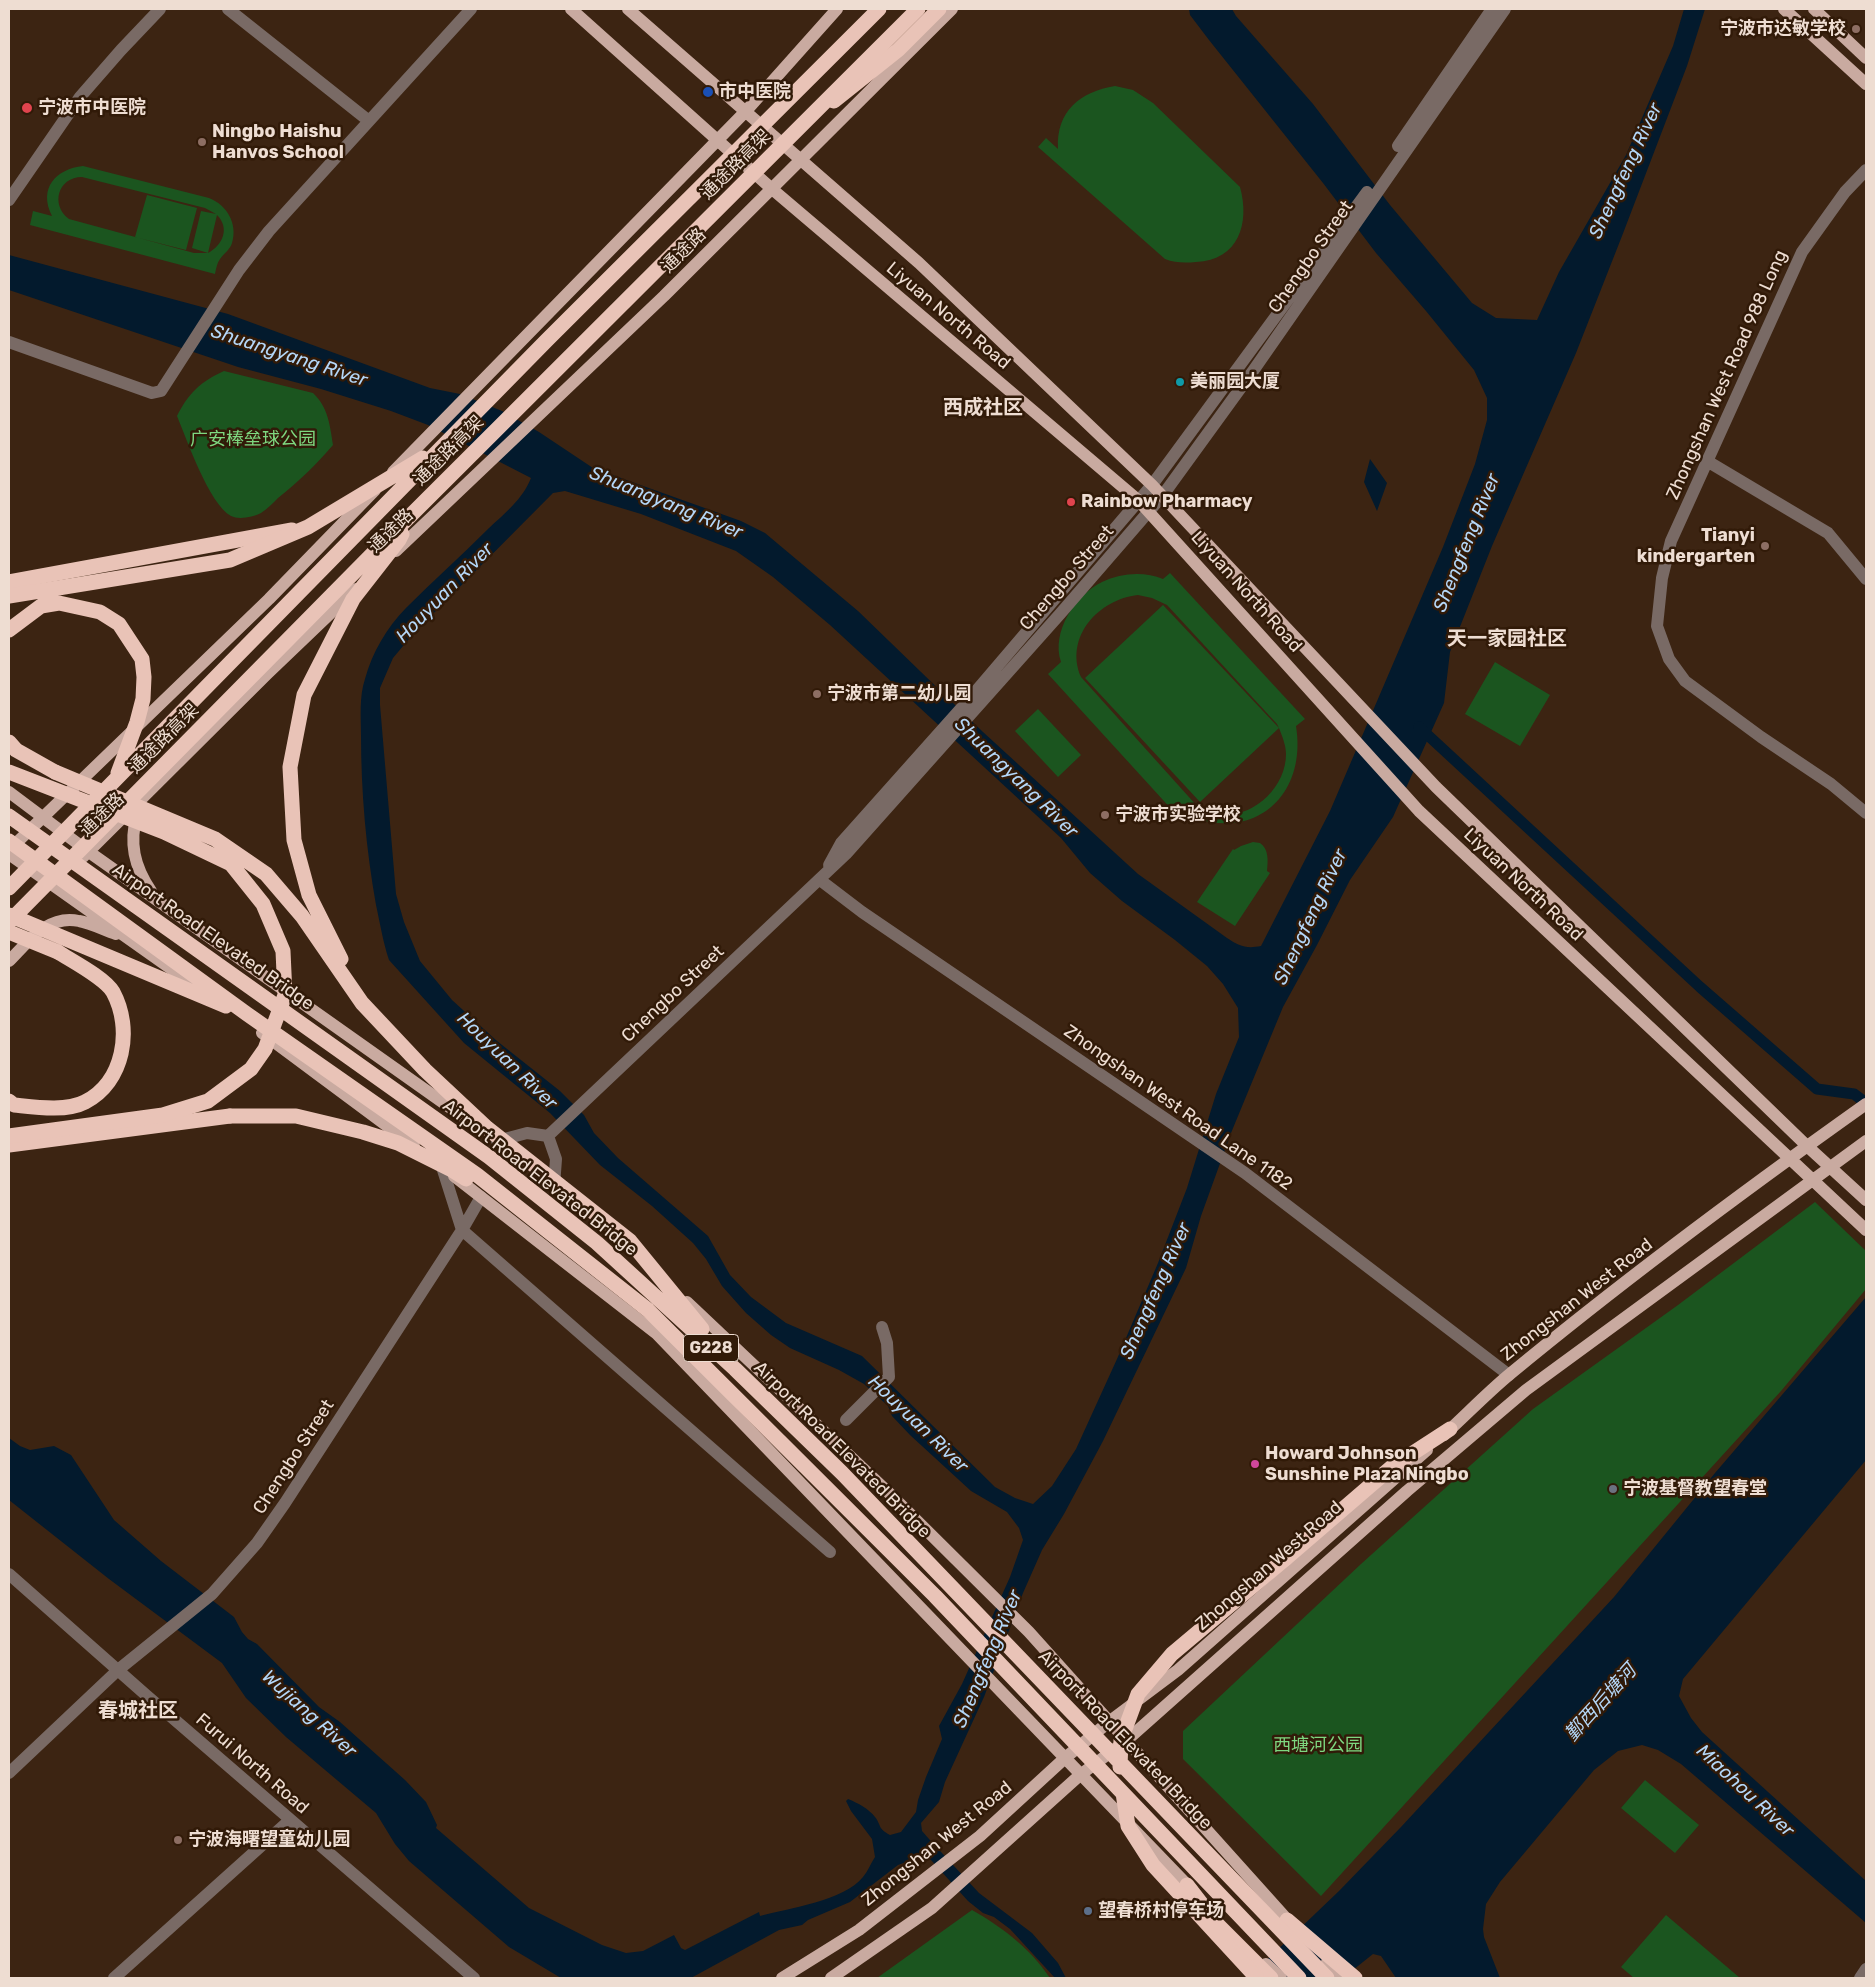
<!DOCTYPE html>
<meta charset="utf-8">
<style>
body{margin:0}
#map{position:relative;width:1875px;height:1987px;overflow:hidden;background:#3c2412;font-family:Rubik,sans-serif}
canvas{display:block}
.frame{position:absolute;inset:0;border:10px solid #eeddd2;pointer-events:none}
</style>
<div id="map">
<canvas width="1875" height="1987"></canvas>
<div class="frame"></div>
</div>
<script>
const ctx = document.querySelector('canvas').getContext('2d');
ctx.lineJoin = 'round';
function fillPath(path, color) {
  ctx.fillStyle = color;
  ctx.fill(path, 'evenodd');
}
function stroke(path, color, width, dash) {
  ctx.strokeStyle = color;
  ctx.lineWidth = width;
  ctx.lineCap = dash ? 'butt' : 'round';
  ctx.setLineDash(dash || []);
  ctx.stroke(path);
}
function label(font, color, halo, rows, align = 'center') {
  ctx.font = font + ' Rubik,"Noto Sans SC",sans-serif';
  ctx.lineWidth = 5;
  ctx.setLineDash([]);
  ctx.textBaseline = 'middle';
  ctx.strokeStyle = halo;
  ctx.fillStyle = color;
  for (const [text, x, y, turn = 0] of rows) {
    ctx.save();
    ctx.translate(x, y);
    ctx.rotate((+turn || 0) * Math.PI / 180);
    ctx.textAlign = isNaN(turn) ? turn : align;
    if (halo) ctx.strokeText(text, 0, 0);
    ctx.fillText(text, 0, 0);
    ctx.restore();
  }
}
fillPath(new Path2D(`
 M1115,86L1133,90L1153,103L1240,187C1250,223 1239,260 1196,262C1185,263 1175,263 1165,259L1038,147L1046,138L1058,149C1056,111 1080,92 1115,86Z
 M83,166L209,198C227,205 238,224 232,243C230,250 224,253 220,259C217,263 216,269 215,274L30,225L33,211L52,216C38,188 56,169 83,166ZM82,177L205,208L216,214L201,211L192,248L208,253H194L69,219C50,205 58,177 82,177ZM217,215C230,228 223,245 208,253Z
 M147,195L197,208L186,250L135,237Z
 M224,371L313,393C328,407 330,425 333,445C317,464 298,482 278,498C273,503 267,509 261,513C253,517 239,520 231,516C209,504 187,440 177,416C188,394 201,381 224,371Z
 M1170,573L1305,719L1296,726C1307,794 1257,841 1191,817L1184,823L1048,674L1061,662C1051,632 1075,595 1102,582C1121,573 1144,571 1163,579ZM1138,595L1152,598L1167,605L1277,724L1279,728L1163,605L1085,678L1200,802L1279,728C1282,736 1286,745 1286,754C1286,789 1250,821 1215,814C1209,812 1202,809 1197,806L1081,677C1064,637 1099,599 1138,595Z
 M1495,662L1550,695L1520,746L1465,714Z
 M1038,709L1081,755L1058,777L1015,731Z
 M1253,842L1260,843C1269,849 1268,861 1267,871L1270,873L1235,926L1197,902L1233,849L1234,850L1241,846Z
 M1815,1202L1866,1251V1289L1781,1391L1321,1896L1183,1759V1731L1361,1564L1533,1409L1678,1305Z
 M1645,1780L1699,1825L1675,1853L1621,1808Z
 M972,1910C1002,1927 1031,1949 1050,1978H877Z
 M1666,1915L1740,1978H1634L1621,1967Z`), '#1b551f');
fillPath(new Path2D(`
 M1189,9H1232L1236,16L1313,104L1390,205L1472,303L1496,318L1537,320L1559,272L1626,155L1673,46L1684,9H1705L1687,66L1622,236L1576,353L1492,546L1450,652L1444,703L1393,817L1350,880L1317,945L1283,1007L1231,1133L1201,1216L1186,1268L1103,1441L1064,1514L1042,1550L1023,1593L984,1697L945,1782L939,1802L921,1823L922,1831L929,1839L979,1893L1032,1933L1058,1963L1066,1978H1055L1010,1929L994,1917L983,1913L968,1901L931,1860L920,1857L898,1865L850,1902L808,1920L802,1925L779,1930L691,1978H561L509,1947L409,1861L395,1844L376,1813L286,1737L246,1698L222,1663L109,1579L9,1500V1438L20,1446L30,1450L54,1446L71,1455L114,1520L161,1561L234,1617L242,1632L248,1639L257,1644L319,1707L340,1722L405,1780L426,1802L437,1825L436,1828L529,1908L602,1945L626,1953L643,1951L674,1935L681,1948L685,1950L759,1912L760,1916C789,1908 844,1901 863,1877C868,1871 871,1863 875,1857L872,1839L851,1811L846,1801L848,1799C858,1803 869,1809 875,1817C882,1826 877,1828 890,1835L901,1832L916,1812L918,1800L926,1777L942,1739L939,1726L962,1684L1010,1577L1023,1540L1019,1528L1007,1512L971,1491L910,1435L892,1416L888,1406L864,1384L839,1370L790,1348L771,1335L746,1313L722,1286L706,1259L693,1243L652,1206L600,1165L550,1113L464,1043L389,960C383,942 380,923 376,905C366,849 361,792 361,735C361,717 359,697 365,679C372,653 387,627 406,608C433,581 461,556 488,529C504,514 523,499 531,478L428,425L391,411L321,389L238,367L9,290V255L228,314L430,388L460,394L502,411L539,432L593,468L741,521L765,533L858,611L983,732L1138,874L1227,938C1239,946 1246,949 1261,946L1330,811L1443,547L1475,464L1487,420V398L1474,370L1426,311L1376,253L1323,183L1209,40L1190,15ZM565,491L641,514L736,551L773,577L830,625L1061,838L1090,873L1122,901L1175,940L1207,966L1223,984L1238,1008L1239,1037L1216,1094L1187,1188L1158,1263L1117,1359L1076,1449L1052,1486L1033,1504L1015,1498L995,1487L862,1356L786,1323L751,1297L730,1275L708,1236L618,1158L594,1133L584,1115L560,1091L497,1041L452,1000L420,961L404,922L396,894L380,705V688L393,658L414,633L553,493Z
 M1370,459L1387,483L1377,511L1364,482Z
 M1866,1297V1460L1683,1679L1679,1696L1691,1718L1702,1732L1866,1881V1923L1681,1764L1658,1750L1642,1745L1618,1751L1594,1770L1500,1882L1486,1904L1483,1929L1484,1937L1500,1978H1396L1381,1956L1373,1954L1343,1978H1248L1339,1891L1401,1827L1614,1597L1715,1473Z`), '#031a2d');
stroke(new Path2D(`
 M1419,727L1700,987L1817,1089L1854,1094L1866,1103`), '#031a2d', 11);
stroke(new Path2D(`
 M228,9L369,121
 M1398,146L1492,9
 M1866,170L1845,192L1802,252L1671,541L1662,578L1657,626L1669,659L1685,681L1761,737L1831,784L1866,813
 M9,200L80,97L121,50L160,9
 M9,342L152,393L161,391L239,270L269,231L471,9
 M1707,461L1828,533L1866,579
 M829,865L841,843L965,704L1152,485L1367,192
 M820,880L862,912L1245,1173L1509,1375
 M548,1136L556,1159L554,1186
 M497,1141L527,1133L548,1136L550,1134L846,854L1060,614L1163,495L1253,371L1505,9
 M442,1167L462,1230L830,1552
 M846,1420L889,1377L887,1343L882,1327
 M9,1574L146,1695L474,1978
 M9,1773L118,1670L212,1594L257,1543L285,1503L462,1230L481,1197
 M114,1978L290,1820
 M1860,1978L1866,1969`), '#796a65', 12);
stroke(new Path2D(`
 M571,9L772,189L1138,500L1419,811L1866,1230
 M628,9L919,263L1152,485L1436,787L1807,1146L1866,1200
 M1784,9L1866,84
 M1814,9L1866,58
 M393,472L746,111L837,9
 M396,551L664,296L952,9
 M9,792L89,852L479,1128
 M137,814C129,843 134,866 151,891
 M9,850L269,599L375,490
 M9,854L197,987
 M83,857L267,674L356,589
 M9,961C28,942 48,914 79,921C91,923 104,930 116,934
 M262,1033L414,1146
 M454,1176L657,1334L1193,1891
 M687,1302L888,1492L1029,1632L1293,1926
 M1444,1435C1466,1415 1487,1393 1510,1374C1625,1279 1745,1190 1866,1104
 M1327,1962L1343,1978
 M1266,1964L1281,1978
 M782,1978L859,1930L980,1836L1065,1758L1110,1721L1178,1670L1427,1450
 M831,1978L932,1908L1080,1775L1127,1740L1407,1491L1526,1390L1866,1141`), '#c9aaa0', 12);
stroke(new Path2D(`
 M834,101L898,50L939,9
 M9,582L292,530
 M9,742L16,750L55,772
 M9,1101L14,1105C34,1107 66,1112 85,1102C124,1082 133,1029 113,992C105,978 72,961 58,952
 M9,1145L230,1116
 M1285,1559L1393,1466L1450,1429
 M1187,1885L1218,1925L1271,1978
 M1287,1920L1355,1978`), '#e9c3b7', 15);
stroke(new Path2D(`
 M9,596L230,560L308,527L423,458
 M9,630L41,606L59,603L100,612L119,624L142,659L144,677L143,699L137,722L118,773
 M9,772L164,832L231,864L263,904L283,951L285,995L265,1049L251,1069L208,1101L163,1115L9,1136
 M55,772L215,839L266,874L302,916L362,1003L425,1070L487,1128L630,1241L702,1329
 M9,816L489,1157L597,1243L735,1369L842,1473L1327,1978
 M9,841L247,1014L477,1175L648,1310L935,1596L1299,1978
 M9,888L547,340L879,9
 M9,915L226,1006
 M9,922L399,527L918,9
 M9,932L58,952
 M341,959L309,895L294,840L290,767L304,695L353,599L399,540L402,534
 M230,1116H296L363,1132L398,1143L450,1169L466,1179
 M1120,1767L1121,1740L1138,1694L1172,1654L1285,1559
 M1123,1793L1128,1826L1153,1865L1257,1978`), '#e9c3b7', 15);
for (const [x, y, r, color] of [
 [1856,29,5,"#8d6e63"],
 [708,92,6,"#1a4fb4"],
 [27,108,6,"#e0444e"],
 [202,142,5,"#8d6e63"],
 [1180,382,5,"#0f9aa8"],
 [1071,502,5,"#e0444e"],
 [1765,546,5,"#8d6e63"],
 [817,694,5,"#8d6e63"],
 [1105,815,5,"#8d6e63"],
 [1255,1464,5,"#d1479c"],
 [1613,1489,5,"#6b7280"],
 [178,1840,5,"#8d6e63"],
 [1088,1911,5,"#5c6f8a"]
]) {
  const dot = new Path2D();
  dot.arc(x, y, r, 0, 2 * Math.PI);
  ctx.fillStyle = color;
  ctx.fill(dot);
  stroke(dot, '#311a08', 2);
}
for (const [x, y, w] of [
 [711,1348,55]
]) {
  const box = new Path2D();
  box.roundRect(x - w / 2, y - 13.5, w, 27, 4);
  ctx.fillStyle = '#311a08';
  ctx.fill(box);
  stroke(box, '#eeddd2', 1);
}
label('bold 16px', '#eeddd2', null, [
 ["G228",711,1348]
]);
label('bold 18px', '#eeddd2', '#311a08', [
 ["宁波市达敏学校",1846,29,"right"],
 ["市中医院",719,92],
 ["宁波市中医院",38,108],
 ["Ningbo Haishu",212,132],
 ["Hanvos School",212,153],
 ["美丽园大厦",1190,382],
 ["Rainbow Pharmacy",1081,502],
 ["Tianyi",1755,536,"right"],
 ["kindergarten",1755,557,"right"],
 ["宁波市第二幼儿园",827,694],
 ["宁波市实验学校",1115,815],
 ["Howard Johnson",1265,1454],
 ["Sunshine Plaza Ningbo",1265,1475],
 ["宁波基督教望春堂",1623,1489],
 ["宁波海曙望童幼儿园",188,1840],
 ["望春桥村停车场",1098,1911]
], 'left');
label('18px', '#eeddd2', '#311a08', [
 ["通途路高架",736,165,-45],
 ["通途路",684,251,-45],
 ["Chengbo Street",1311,257,-55],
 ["Liyuan North Road",948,316,40],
 ["Zhongshan West Road 988 Long",1727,375,-66],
 ["通途路高架",449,451,-45],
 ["通途路",391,531,-44],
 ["Chengbo Street",1067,578,-49],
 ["Liyuan North Road",1246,592,48],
 ["通途路高架",164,739,-45],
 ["通途路",102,815,-44],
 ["Liyuan North Road",1523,885,43],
 ["Airport Road Elevated Bridge",213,937,35],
 ["Chengbo Street",673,994,-43],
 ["Zhongshan West Road Lane 1182",1178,1108,35],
 ["Airport Road Elevated Bridge",540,1178,38],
 ["Zhongshan West Road",1577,1300,-38],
 ["Airport Road Elevated Bridge",842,1450,45],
 ["Chengbo Street",294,1457,-57],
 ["Zhongshan West Road",1269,1566,-41],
 ["Airport Road Elevated Bridge",1125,1740,46],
 ["Furui North Road",252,1764,41],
 ["Zhongshan West Road",937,1844,-39]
]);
label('18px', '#7ed880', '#311a08', [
 ["广安棒垒球公园",253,440],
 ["西塘河公园",1318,1746]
]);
label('italic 19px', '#b4d7f8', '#311a08', [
 ["Shengfeng River",1626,171,-65],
 ["Shuangyang River",289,356,18],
 ["Shuangyang River",666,503,22],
 ["Shengfeng River",1467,543,-68],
 ["Houyuan River",445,593,-46],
 ["Shuangyang River",1016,778,44],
 ["Shengfeng River",1311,917,-65],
 ["Houyuan River",507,1061,44],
 ["Shengfeng River",1156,1291,-66],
 ["Houyuan River",918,1424,44],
 ["Shengfeng River",988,1659,-67],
 ["鄞西后塘河",1601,1703,-48],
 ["Wujiang River",309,1714,42],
 ["Miaohou River",1745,1791,43]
]);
label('bold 20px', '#eeddd2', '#311a08', [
 ["西成社区",983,408],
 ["天一家园社区",1507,639],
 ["春城社区",138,1711]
]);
</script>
